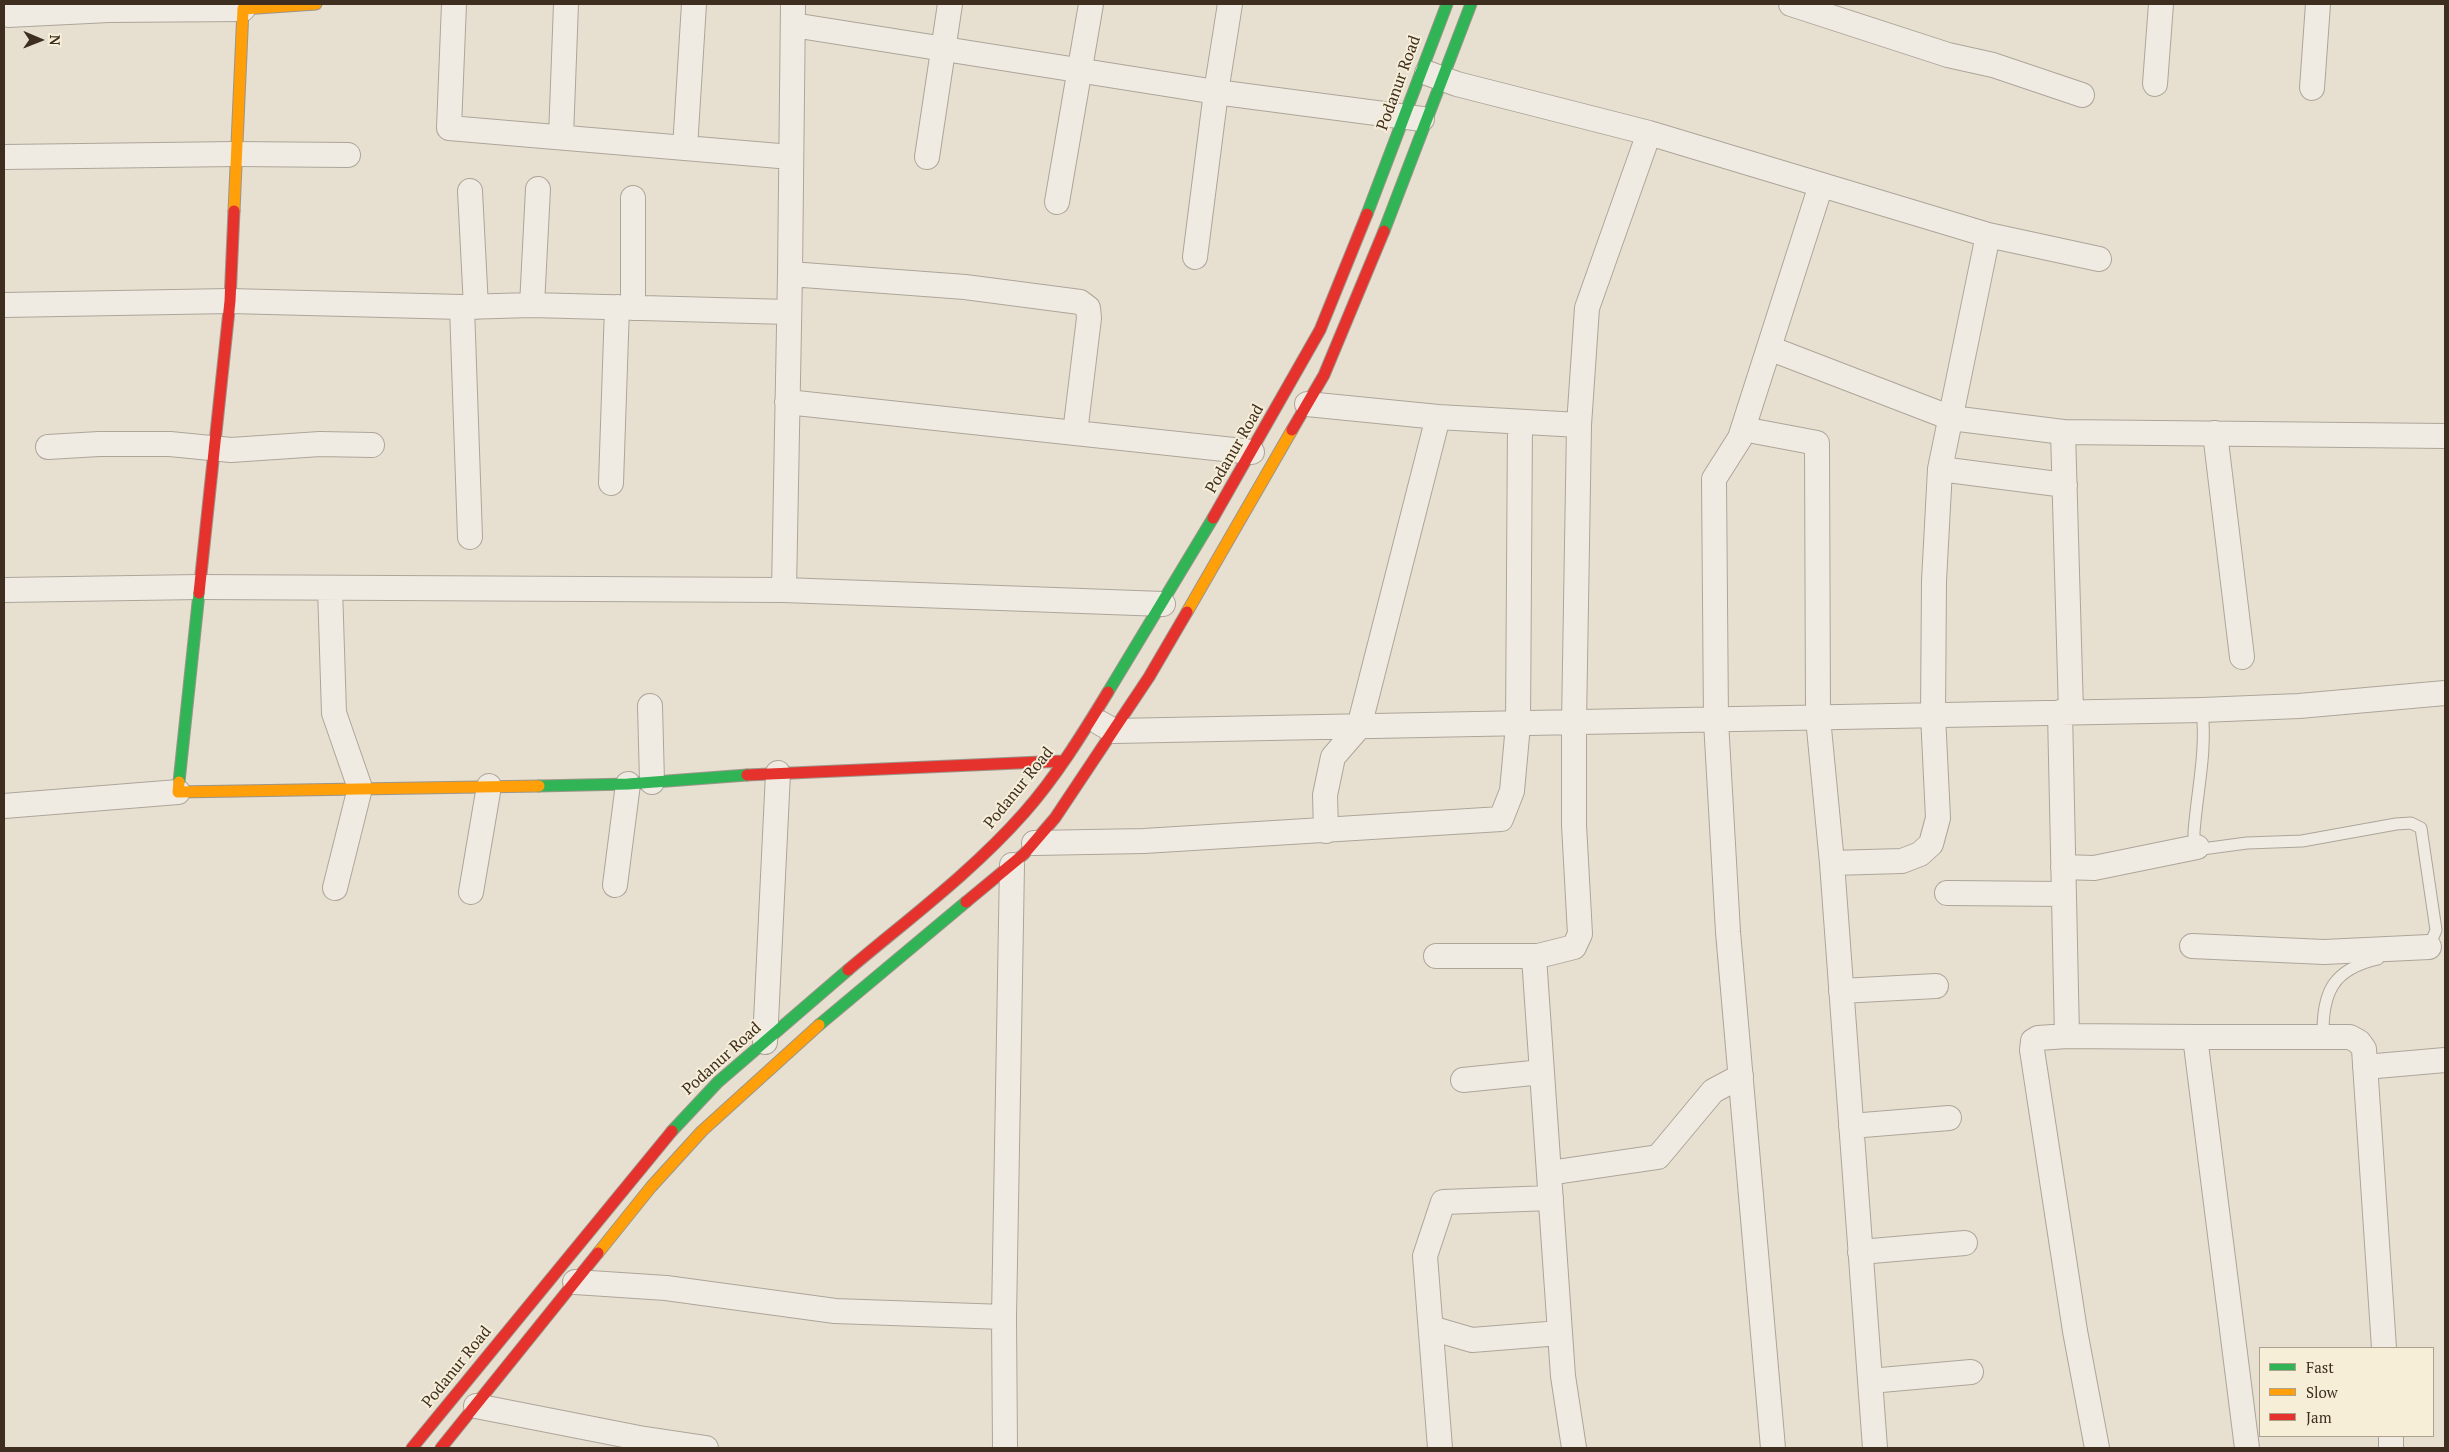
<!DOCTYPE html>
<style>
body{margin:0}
#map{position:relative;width:2449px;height:1452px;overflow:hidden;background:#e7e0d1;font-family:"PT Serif",serif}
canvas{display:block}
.frame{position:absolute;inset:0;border:5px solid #3d2e20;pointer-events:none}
.legend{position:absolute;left:2259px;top:1347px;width:175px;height:90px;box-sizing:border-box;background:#f7eed8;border:1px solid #ada18e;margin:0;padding:6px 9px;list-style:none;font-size:15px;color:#3d2e20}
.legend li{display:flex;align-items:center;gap:10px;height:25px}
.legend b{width:25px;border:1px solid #ada18e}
.north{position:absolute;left:15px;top:15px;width:50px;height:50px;-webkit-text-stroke:4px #f7eed8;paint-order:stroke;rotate:91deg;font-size:14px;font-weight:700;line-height:20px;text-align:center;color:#3d2e20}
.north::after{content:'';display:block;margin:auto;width:18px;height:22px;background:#3d2e20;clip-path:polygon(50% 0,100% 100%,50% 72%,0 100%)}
</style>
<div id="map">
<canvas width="2449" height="1452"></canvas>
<div class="frame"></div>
<ul class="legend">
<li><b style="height:6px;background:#30b455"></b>Fast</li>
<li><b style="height:6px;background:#ff9f0a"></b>Slow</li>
<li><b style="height:6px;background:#e5322d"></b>Jam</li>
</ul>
<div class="north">N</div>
</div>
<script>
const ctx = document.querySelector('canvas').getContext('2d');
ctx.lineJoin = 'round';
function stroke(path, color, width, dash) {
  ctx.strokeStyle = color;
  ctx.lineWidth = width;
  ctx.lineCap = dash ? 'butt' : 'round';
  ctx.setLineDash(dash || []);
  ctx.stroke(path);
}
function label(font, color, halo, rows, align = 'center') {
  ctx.font = font + ' "PT Serif",serif';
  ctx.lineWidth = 4;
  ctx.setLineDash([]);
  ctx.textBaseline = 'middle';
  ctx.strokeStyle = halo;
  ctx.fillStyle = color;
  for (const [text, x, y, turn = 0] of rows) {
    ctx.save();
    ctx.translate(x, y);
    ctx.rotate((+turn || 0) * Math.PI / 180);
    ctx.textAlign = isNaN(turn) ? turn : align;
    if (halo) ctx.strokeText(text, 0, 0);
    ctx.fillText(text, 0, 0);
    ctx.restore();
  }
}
const lane = new Path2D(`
 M2202,710C2207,751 2197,791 2194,832C2194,840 2194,845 2202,849L2247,843L2302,841L2396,824L2411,823L2421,828L2436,930L2429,947L2426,949
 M2323,1037C2322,992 2333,969 2378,959`);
const street = new Path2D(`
 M454,4L449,128L791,157
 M793,4L790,274L784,590L1163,604
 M1791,4L1948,55L1993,65L2082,95
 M8,15L109,10L243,9
 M793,25L1216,92L1422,119
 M1427,73L1457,84L1649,133L1988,235L1940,469L1934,581L1933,715L1938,818L1931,844L1920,854L1902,861L1832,863
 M2155,84L2161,4
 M2312,88L2318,4
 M561,137L566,4
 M685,148L694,4
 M4,157L236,154L348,155
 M927,157L950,4
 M470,191L476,307
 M633,198V308
 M1057,202L1091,4
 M1988,235L2099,259
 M1195,257L1216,92L1230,4
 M790,274L965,287L1080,302L1088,308L1089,318L1075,433
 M4,305L230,301L462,307L532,305L789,312
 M532,305L538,189
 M462,307L470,537
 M1769,348L1951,418L2063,432
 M787,402L1252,452
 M1307,404L1438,417L1579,425
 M1743,429L1817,443L1818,718L1832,863L1875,1448
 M2215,433L2242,657
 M48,447L99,444H170L231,450L320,444L372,445
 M1940,469L2065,485
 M611,483L617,307
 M330,588L334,713L360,788L335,888
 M4,590L199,587L784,590
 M650,706L652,782
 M2060,712L2067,1036L2195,1037L2247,1448
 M2071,712L2063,432L2445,436
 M1100,723L1114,731L2202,710L2299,706L2445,693
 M4,806L178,792
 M1326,831L1325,795L1333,757L1359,727L1438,417
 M1034,843L1144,841L1501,819L1512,791L1518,725L1520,422
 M2063,867L2094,868L2197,847
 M615,885L628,784
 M471,892L489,786
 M1947,893L2064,894
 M2192,946L2324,952L2429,947
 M1436,956H1536
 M1841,991L1936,986
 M2067,1036L2038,1038L2033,1041L2032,1050L2075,1331L2097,1448
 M2195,1037H2350L2359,1042L2364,1049L2384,1348
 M765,1042L778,773
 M2365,1067L2445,1060
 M1463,1080L1542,1072
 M1851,1126L1949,1118
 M1549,1173L1658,1157L1713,1091L1741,1076
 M1860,1252L1965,1243
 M575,1282L666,1288L835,1311L1004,1317
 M1431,1328L1472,1340L1560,1333
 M1870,1381L1971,1372
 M476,1406L639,1438L706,1448
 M2391,1436V1448
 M1005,1448L1004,1317L1012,865
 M1440,1448L1425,1256L1443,1202L1551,1198
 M1574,1448L1563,1376L1534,957L1574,947L1580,934L1574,825V723L1579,425L1587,308L1649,133
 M1773,1448L1728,932L1716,721L1714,479L1740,438L1821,185`);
const fast = new Path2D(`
 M1367,214L1447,4
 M1384,231L1471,4
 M1108,692L1213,518
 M179,782L199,593
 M539,786L628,784L747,775
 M819,1025L966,902
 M672,1131L718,1082L848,970`);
const slow = new Path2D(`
 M234,211L243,9L316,4
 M1187,612L1292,430
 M179,782L178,792L539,786
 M598,1253L651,1187L702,1131L819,1025`);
const jam = new Path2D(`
 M1292,430L1324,375L1384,231
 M1213,518L1320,330L1367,214
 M199,593L230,301L234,211
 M747,775L1063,761
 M966,902L1024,854L1055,818L1149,677L1187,612
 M848,970C907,920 972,872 1024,813C1056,777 1083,733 1108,692
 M412,1448L672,1131
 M441,1448L598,1253`);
stroke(lane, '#ada599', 13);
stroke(street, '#ada599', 26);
stroke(fast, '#9c958a', 13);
stroke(slow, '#9c958a', 13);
stroke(jam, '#9c958a', 13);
stroke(lane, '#efebe3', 11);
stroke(street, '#efebe3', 24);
stroke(fast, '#30b455', 11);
stroke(slow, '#ff9f0a', 11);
stroke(jam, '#e5322d', 11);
label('16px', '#3d2e20', '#f7eed8', [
 ["Podanur Road",1399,83,-70],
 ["Podanur Road",1235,449,-60],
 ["Podanur Road",1019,788,-51],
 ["Podanur Road",722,1059,-42],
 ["Podanur Road",457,1367,-51]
]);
</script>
